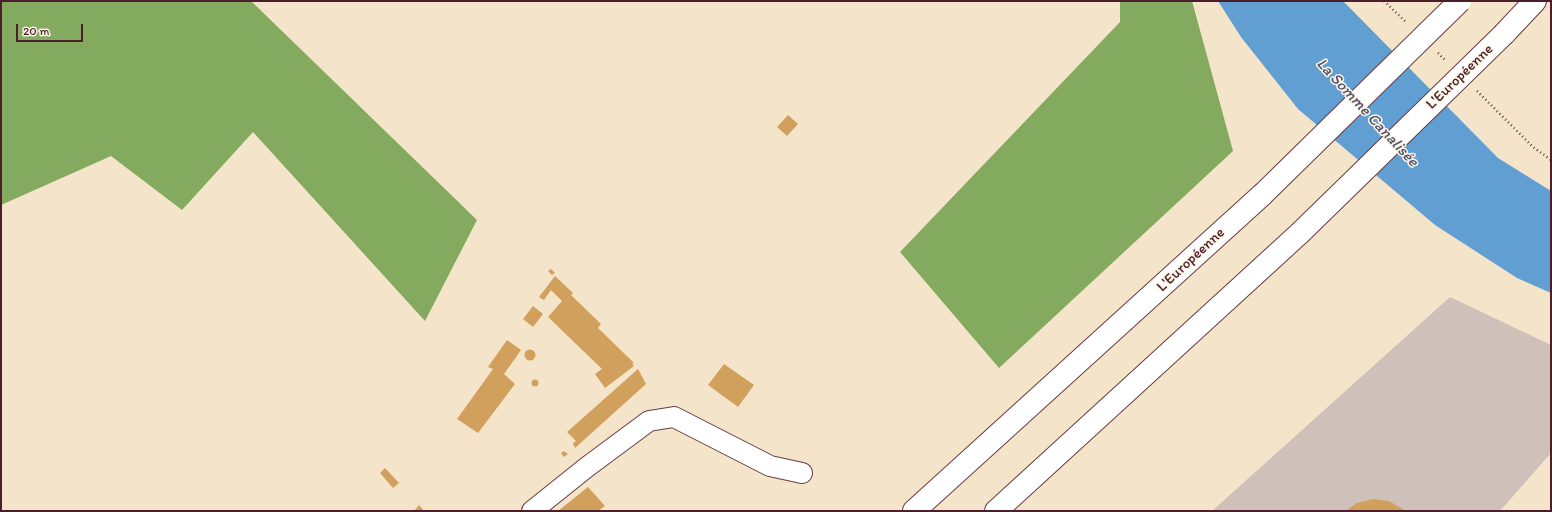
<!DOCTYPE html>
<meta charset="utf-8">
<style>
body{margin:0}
#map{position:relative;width:1552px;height:512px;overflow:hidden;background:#f4e4c9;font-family:Itim,sans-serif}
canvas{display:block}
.frame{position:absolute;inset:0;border:2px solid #4a1f2b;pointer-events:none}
.scale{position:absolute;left:16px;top:24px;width:67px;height:18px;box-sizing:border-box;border:2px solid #4a1f2b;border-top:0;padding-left:5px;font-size:12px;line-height:14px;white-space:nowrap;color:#4a1f2b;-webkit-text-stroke:3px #fcf5e5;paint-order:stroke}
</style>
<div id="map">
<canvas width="1552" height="512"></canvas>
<div class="frame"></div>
<div class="scale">20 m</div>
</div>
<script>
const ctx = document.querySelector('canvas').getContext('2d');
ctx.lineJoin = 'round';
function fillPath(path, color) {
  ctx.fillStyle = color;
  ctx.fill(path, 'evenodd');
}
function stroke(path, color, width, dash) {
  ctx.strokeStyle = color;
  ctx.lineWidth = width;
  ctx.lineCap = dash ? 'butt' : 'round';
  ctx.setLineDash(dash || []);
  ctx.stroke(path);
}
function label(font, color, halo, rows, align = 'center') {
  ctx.font = font + ' Itim,sans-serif';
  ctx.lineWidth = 3;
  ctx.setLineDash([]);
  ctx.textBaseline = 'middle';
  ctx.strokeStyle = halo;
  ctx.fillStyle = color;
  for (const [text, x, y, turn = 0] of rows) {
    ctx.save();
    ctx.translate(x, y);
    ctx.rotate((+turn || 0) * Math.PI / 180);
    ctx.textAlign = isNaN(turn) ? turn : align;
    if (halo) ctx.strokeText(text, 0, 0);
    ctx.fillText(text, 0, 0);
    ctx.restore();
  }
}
fillPath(new Path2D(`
 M1450,297L1551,345V453L1500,511H1212Z`), '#cfc1ba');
fillPath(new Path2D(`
 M1,1H251L477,220L425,321L253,132L182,210L111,156L1,205Z
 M1120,1H1192L1233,151L999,368L900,252L1120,22Z`), '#84aa60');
fillPath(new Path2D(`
 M1218,1H1343L1498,158L1551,191V293L1517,278L1435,225L1298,109L1241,37Z`), '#619fd3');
fillPath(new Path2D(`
 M788,115L798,124L787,136L777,127Z
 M551,269L555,273L552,275L548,271Z
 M555,276L573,293L571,295L601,324L598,328L634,363L632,364L634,366L605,388L595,374L602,369L548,317L562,301L551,290L544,300L539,297Z
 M533,306L543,314L533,327L523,319Z
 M507,340L521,350L504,374L515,384L478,433L457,419L493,369L488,367Z
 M524.5 355a5.5 5.5 0 1 1 11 0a5.5 5.5 0 1 1-11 0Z
 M724,364L754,385L738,407L708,385Z
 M638,369L646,384L575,448L573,443L576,441L567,432Z
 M531.5 383a3.5 3.5 0 1 1 7 0a3.5 3.5 0 1 1-7 0Z
 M564,451L568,454L564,457L561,453Z
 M385,468L399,483L393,488L380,473Z
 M588,487L605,506L598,511H558Z
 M1373,499L1389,501L1406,511H1345L1357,503Z
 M419,505L424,511H414Z`), '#d1a05c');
const street = new Path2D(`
 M532,511L587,467L649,421L674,417L770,466L802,473`);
const highway = new Path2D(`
 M1504,34L1535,1
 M914,511L1263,194
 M996,511L1300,233`);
stroke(street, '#643d43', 22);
stroke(highway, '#643d43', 24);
stroke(new Path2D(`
 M1384,1L1406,22
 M1438,53L1446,61
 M1477,91L1533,147L1551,160`), '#643d43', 2.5, [1, 3]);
stroke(street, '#fff', 20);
stroke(highway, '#fff', 22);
const highwayBridge = new Path2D(`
 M1263,194L1460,1
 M1300,233L1504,34`);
stroke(highwayBridge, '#643d43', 24, []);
stroke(highwayBridge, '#fff', 22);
label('15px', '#4a1f2b', '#fcf5e5', [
 ["L'Européenne",1460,77,-44],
 ["L'Européenne",1191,260,-43]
]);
label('italic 16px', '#53526e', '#fcf5e5', [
 ["La Somme Canalisée",1367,113,47]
]);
</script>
